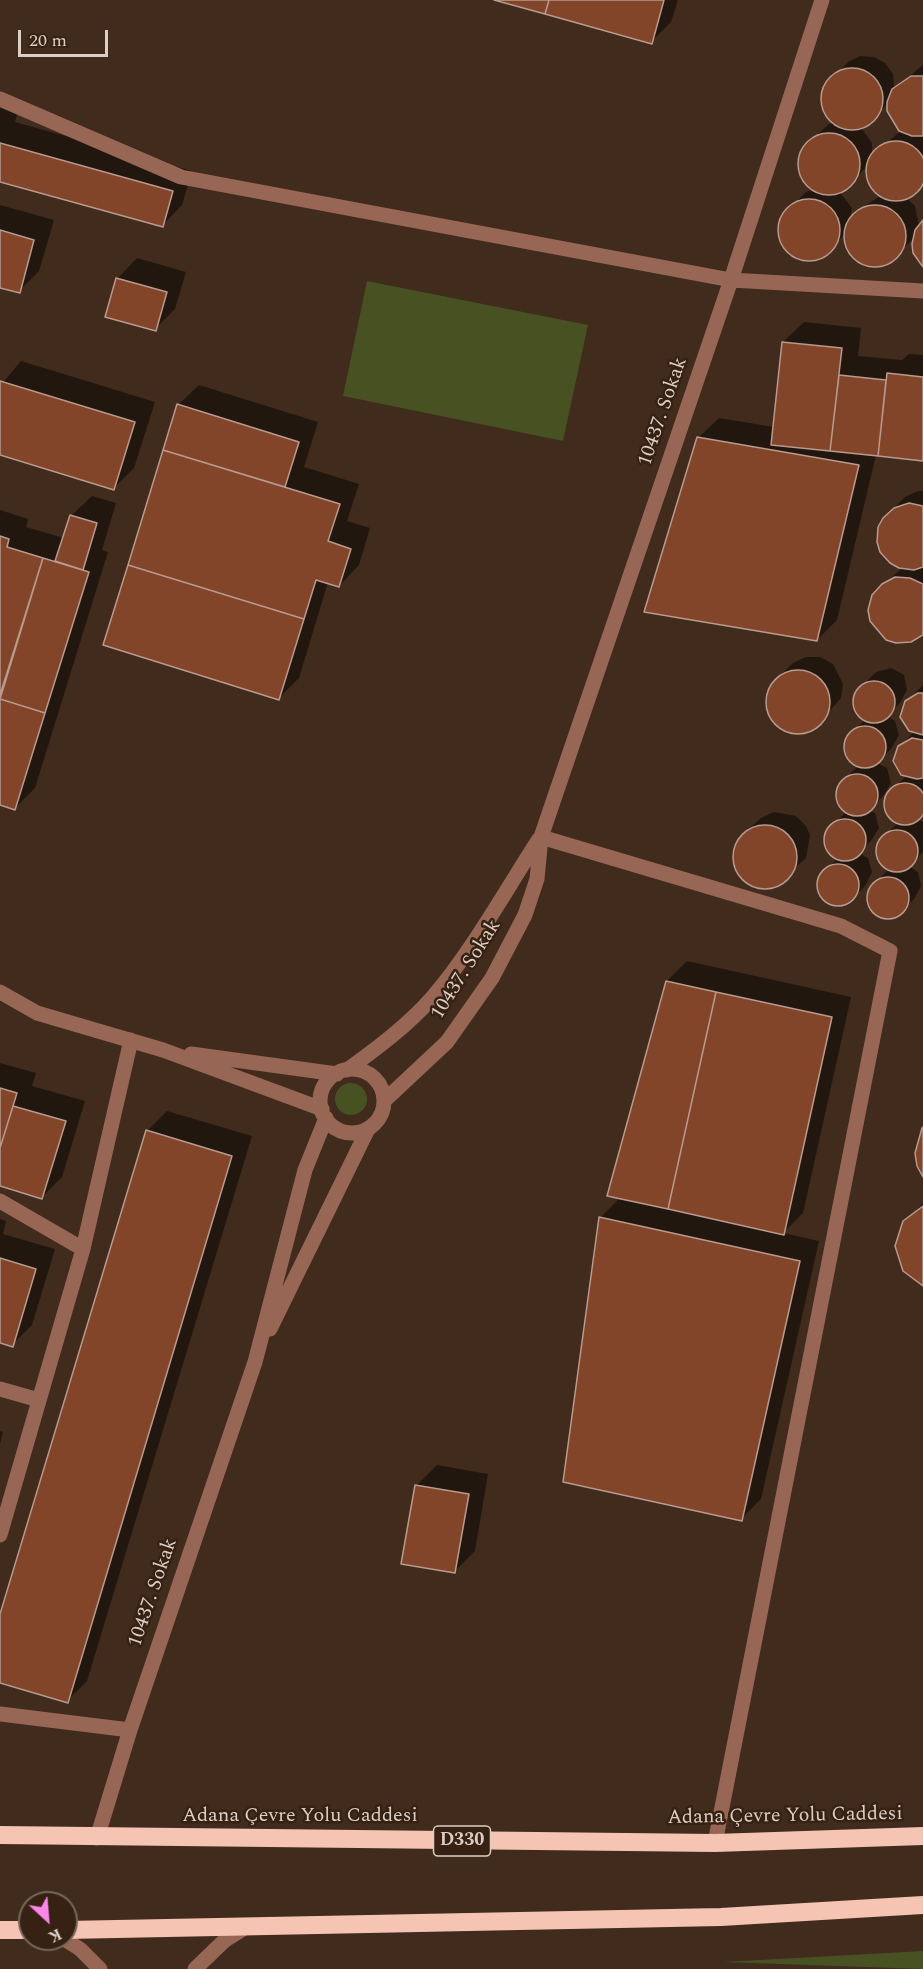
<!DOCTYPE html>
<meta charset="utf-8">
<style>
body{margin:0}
#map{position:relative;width:923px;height:1969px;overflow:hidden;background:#402b1c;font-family:Spectral,serif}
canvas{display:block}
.north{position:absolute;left:18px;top:1891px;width:60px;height:60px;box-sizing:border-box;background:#362112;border:2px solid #78665a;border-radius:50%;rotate:154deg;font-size:16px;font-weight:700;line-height:24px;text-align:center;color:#dccec5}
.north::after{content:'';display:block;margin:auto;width:21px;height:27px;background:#fa87e8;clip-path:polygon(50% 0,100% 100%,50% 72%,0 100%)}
.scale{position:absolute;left:18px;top:30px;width:90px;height:27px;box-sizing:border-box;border:3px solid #dccec5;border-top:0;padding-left:8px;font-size:18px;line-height:21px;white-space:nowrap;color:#dccec5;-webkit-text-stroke:4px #362112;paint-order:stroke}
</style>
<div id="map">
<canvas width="923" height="1969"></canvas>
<div class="north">K</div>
<div class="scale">20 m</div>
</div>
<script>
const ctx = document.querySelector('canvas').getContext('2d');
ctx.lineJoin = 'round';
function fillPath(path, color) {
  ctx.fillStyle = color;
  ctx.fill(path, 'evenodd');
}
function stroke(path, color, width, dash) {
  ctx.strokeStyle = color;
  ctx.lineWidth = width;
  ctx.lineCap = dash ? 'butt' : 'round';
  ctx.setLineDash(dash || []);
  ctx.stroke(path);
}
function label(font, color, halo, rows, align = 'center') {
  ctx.font = font + ' Spectral,serif';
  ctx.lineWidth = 5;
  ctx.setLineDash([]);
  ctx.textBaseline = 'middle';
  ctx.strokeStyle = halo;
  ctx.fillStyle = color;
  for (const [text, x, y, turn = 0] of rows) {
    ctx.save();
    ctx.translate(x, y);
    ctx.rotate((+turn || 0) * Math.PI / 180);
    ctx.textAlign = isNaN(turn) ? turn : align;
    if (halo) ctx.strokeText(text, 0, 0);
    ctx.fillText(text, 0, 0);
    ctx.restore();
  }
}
fillPath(new Path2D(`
 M367,281L588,325L563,441L343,396Z
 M335 1099a16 16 0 1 1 32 0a16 16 0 1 1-32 0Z
 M923,1951V1969L723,1962Z`), '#475122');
fillPath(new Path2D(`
 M499,0H678L671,22L651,42Z
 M860,56L874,57L885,63L893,74L894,89L923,65V185L906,197L915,206L919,226L923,223V264L914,238L895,257L883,264H870L862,262L848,245L847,232L825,254L813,259L792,253L780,235L785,213L806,192L817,189L811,187L800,169L801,156L805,148L819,133L829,124H835L828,116L823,104L828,83L848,62ZM889,102L902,130L872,155V143L860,126L868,123ZM869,164L870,184L882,195L866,205L850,220L852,208L839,191L845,189Z
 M0,94L21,100L15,122L192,171L182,205L162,226L0,181Z
 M0,205L54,220L39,271L19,291L0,286Z
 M137,258L186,272L175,309L155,329L117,279Z
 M804,322L861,328L858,356L902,360L909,354L923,355V460L876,455L837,620L817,640L698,438L719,418L774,427L783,342Z
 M21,361L155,402L134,468L114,488L0,453V386Z
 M199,385L318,422L304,467L359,484L347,521L370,528L359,565L339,586L328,582L299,678L279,698L104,644L178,405Z
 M918,491H923V633L883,585L902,568L891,511L905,497Z
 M92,496L116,503L102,550L108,552L35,788L15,808L0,804V510L28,519L26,527L64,538L71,516Z
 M806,657H820L833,664L843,684L841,698L815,727L792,732L773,720L767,707L772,684L793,663Z
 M891,668L904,675L907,690L900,703L887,716L895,721L899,735L891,749L877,763L887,768L891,783L883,796L869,810L875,813L879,828L871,841L859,853L868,858L872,872L865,886L851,900L836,904L823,896L819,882L827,869L839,857L829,852L826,838L833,825L848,810L841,806L838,792L845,779L859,765L849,759L846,745L853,732L867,718L858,714L854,699L862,686L876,672Z
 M923,685V814L918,819L923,822V852L909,866L918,872L921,886L914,899L900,913L885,917L872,910L869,895L876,882L890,868L882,863L878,848L885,835L900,821L890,816L886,801L894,788L907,775L895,756L903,743L915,731L910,698Z
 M774,812L796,816L806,826L810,835L806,858L773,887H760L747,882L740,875L735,862V853L740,839L746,832L761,818Z
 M687,961L851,997L803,1213L783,1233L819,1241L761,1499L741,1519L600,1218L620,1198L667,981Z
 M0,1063L36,1073L32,1086L85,1101L62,1177L42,1197L0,1185Z
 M167,1111L252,1136L87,1681L67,1701L0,1681V1619L147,1131Z
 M923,1203V1284L901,1228Z
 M0,1219L6,1221L3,1234L55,1249L32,1325L12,1345L0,1342Z
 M0,1431L3,1432L0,1444Z
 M437,1465L488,1474L475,1551L455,1571L416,1486Z`), '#0007');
const building = new Path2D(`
 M494,0H549L545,14Z
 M549,0H664L652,44L545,14Z
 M821 99a31 31 0 1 1 62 0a31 31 0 1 1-62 0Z
 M911,76H923V136H912L899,131L887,111V102L892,89Z
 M798 164a31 31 0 1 1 62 0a31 31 0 1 1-62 0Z
 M866 171a30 30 0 1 1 60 0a30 30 0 1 1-60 0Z
 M0,143L173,191L163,227L0,182Z
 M778 230a31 31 0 1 1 62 0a31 31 0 1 1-62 0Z
 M844 236a31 31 0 1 1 62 0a31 31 0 1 1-62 0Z
 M923,220V267L913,253L912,244L915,230Z
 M0,230L34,240L20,293L0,288Z
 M116,278L167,292L156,331L105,317Z
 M782,342L842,348L830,451L771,445Z
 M887,373L923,377V461L878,456Z
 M839,375L886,380L878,456L830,451Z
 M0,381L135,422L114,490L0,455Z
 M177,404L299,442L285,487L163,450Z
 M697,437L859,465L817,641L644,612Z
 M163,450L340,504L328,541L351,549L339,587L316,580L304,619L128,565Z
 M909,503L923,506V567L914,570L899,568L890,563L880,552L877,542L878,527L883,518L894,508Z
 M70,515L97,523L83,570L55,561Z
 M0,536L9,539L7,547L43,558L0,695Z
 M43,558L89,572L45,713L0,699Z
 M128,565L304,619L279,700L103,645Z
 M895,577L910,578L923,584V635L911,642L896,643L886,640L870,621L868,610L872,595L882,584Z
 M766 702a32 32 0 1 1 64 0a32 32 0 1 1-64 0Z
 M853 702a21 21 0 1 1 42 0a21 21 0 1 1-42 0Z
 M918,693H923V735L909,731L900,717L905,701Z
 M0,699L45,713L15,810L0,805Z
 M844 747a21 21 0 1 1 42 0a21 21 0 1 1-42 0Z
 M912,738L923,740V778L917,779L901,775L893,761L898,746Z
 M836 795a21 21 0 1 1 42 0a21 21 0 1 1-42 0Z
 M884 804a21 21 0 1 1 42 0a21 21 0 1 1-42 0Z
 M824 840a21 21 0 1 1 42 0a21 21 0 1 1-42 0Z
 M733 857a32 32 0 1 1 64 0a32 32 0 1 1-64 0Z
 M876 851a21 21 0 1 1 42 0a21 21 0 1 1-42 0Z
 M817 885a21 21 0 1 1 42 0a21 21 0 1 1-42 0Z
 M867 898a21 21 0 1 1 42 0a21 21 0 1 1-42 0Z
 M666,981L716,992L668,1209L607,1196Z
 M716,992L832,1017L784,1235L668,1209Z
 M0,1088L17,1093L0,1148Z
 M13,1106L66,1121L42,1199L0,1186V1148Z
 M922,1128L923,1127V1177L917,1166L915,1153Z
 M146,1130L232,1156L68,1703L0,1683V1614Z
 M923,1206V1286L903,1271L895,1246L903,1221Z
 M599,1217L800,1261L742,1521L563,1482Z
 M0,1258L36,1269L13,1347L0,1343Z
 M415,1485L469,1494L455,1573L401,1564Z`);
fillPath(building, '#82452a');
stroke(building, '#b89a8e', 1.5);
stroke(new Path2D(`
 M0,99L181,177L731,280L923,291
 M541,837L841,926L890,951L715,1843
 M0,992L37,1013L163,1050L322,1109
 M191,1054L337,1074
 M320 1101a32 32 0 1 1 64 0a32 32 0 1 1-64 0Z
 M347,1070C376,1049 407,1026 431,999C473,950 504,893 539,839
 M384,1101L447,1042L492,978L525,915L537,879L541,837L731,280L822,0
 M0,1201L83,1249
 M270,1329L368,1129
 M0,1389L39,1400
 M0,1535L83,1249L131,1040
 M0,1714L130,1730
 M97,1838L130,1730L255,1362L305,1170L326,1118
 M64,1939L80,1949L100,1969
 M195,1969L224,1941L246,1927`), '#976655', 15);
stroke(new Path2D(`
 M0,1835L715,1843L923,1836
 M0,1930H30
 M66,1930L721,1917L923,1905`), '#f5c4b3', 18);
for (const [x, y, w] of [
 [462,1841,57]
]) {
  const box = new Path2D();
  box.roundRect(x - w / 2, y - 15, w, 30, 4.5);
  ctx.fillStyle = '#362112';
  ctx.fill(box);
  stroke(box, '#dccec5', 1.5);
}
label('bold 18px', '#dccec5', null, [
 ["D330",462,1841]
]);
label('20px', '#dccec5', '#362112', [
 ["10437. Sokak",664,412,-71],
 ["10437. Sokak",467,970,-58],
 ["10437. Sokak",154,1593,-71],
 ["Adana Çevre Yolu Caddesi",300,1817],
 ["Adana Çevre Yolu Caddesi",785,1817,-1]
]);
</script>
